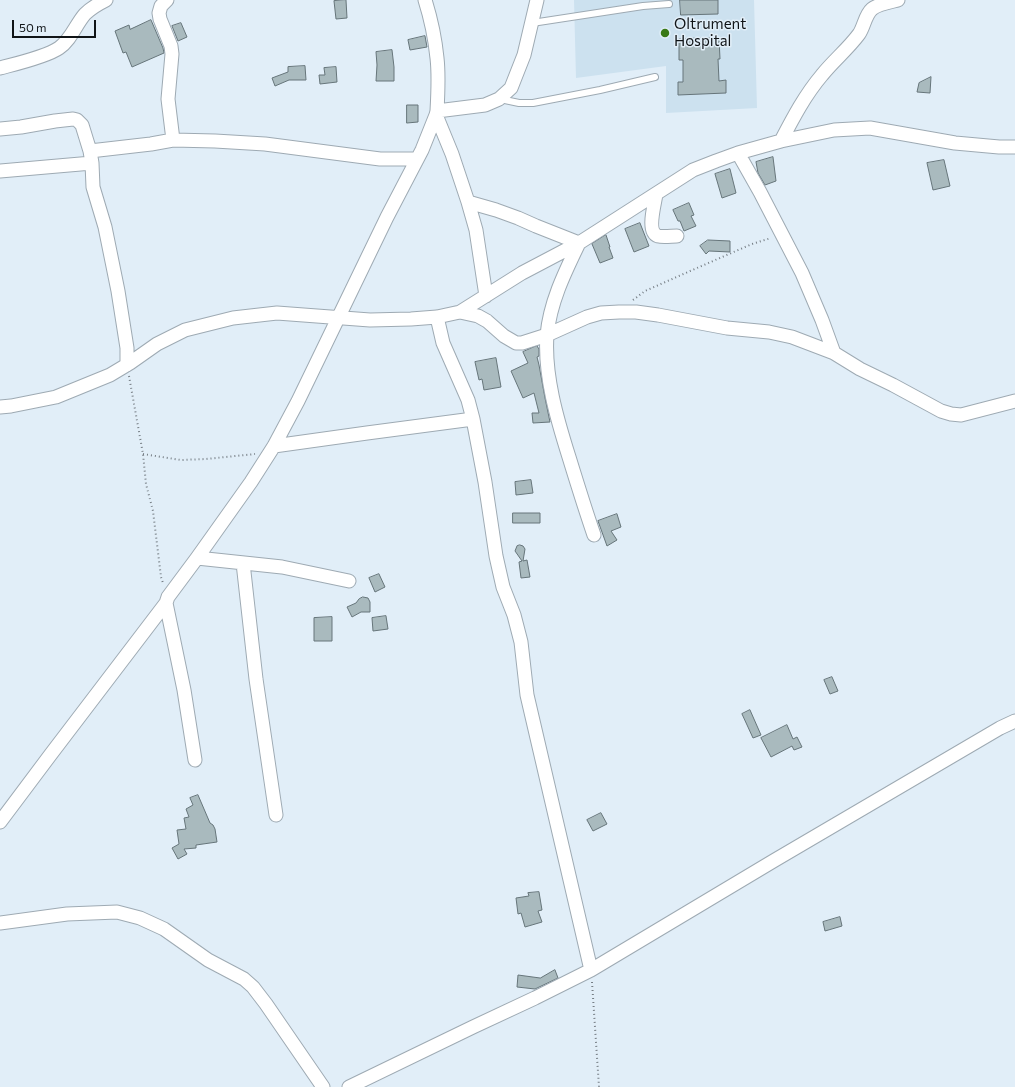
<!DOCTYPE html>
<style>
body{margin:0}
#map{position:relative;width:1015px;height:1087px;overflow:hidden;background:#e1eef8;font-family:Commissioner,sans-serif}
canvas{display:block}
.scale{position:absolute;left:12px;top:20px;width:84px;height:18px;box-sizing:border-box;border:2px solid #101417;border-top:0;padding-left:5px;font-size:12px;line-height:14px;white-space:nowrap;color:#101417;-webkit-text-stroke:3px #e1eef8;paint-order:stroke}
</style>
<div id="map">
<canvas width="1015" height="1087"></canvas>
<div class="scale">50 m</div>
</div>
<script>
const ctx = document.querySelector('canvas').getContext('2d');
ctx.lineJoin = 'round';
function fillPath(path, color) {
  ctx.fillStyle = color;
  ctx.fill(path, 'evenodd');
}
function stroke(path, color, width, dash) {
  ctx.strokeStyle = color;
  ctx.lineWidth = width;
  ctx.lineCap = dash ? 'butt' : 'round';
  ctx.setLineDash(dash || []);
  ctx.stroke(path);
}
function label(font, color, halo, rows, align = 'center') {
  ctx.font = font + ' Commissioner,sans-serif';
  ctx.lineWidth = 3;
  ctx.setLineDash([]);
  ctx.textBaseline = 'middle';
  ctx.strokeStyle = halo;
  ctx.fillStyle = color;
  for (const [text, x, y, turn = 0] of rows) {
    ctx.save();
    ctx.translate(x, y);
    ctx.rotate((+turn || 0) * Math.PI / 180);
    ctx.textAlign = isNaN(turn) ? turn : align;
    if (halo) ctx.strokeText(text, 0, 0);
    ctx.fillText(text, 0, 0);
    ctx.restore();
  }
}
fillPath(new Path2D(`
 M574,0H754L757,108L666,113V66L576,78Z`), '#cce1ef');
const building = new Path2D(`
 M346,0L347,18L336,19L334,1Z
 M680,0H718V14L681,15Z
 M151,20L163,48L164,53L132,67L126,52L123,53L115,31L129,25L130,29Z
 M181,23L187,37L178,41L172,26Z
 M425,36L427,47L410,50L408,40Z
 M719,38L720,59H718L719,81L726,80V93L678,95V82H683V60H679V39Z
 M392,50L394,67V81H376L377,65L376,52Z
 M305,66L306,80H289L275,86L272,78L288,72V67Z
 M336,67L337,82L320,84L319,75H325L324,68Z
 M931,77L930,93L917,92L919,83Z
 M407,105H418V122L407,123Z
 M773,157L776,181L765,185L758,173L756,162Z
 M944,160L950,186L933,190L927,163Z
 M730,169L736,193L722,198L715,174Z
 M689,203L694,215L691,216L696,226L684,231L680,221H678L673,210Z
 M640,223L649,246L634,252L625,229Z
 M606,235L610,247H609L613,258L600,263L592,244Z
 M708,240L730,241V252L709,251L706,254L700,246Z
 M537,346L539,349V356L537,357L539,365L545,398L550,422L533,423L532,413H539L534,393L523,398L511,371L528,363L523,352Z
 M496,358L501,387L484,390L482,379L479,380L475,362Z
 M531,480L533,493L516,495L515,482Z
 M513,513H540V523H513Z
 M617,514L621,527L611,531L617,540L607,546L598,521Z
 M520,545L523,546L525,549L523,561L527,560L530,577L521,578L519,562L522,561L515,551L517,546Z
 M379,574L385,587L375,592L369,578Z
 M363,597L368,598L370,602V612H361L352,617L347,607L356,603L359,599Z
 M386,616L388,629L373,631L372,618Z
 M332,617V641H314V618Z
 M832,677L838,691L830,694L824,680Z
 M750,710L761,735L753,738L742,714Z
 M787,725L793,739L797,737L802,747L794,750L792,746L771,757L761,738Z
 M198,795L210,823L213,825L215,829L217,842L196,845V848L184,849L187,854L178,859L172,848L179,844L177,830L186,829L184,818L189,817L186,809L193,805L190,798Z
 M601,813L607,824L593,831L587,820Z
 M539,892L542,910L538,911L542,922L525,927L521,913L518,914L516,898L529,896L528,893Z
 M840,917L842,926L825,931L823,922Z
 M555,970L558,978L535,989L517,987L518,975L540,978Z`);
fillPath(building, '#a9babe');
stroke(building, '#66757a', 1);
const service = new Path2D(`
 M532,23L643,6L669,4
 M500,99L519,103H533L600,90L655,77`);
const minor = new Path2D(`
 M167,0L161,6L159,13L160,19L171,46L172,54L168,99L173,140
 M0,68C15,64 46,57 59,48C71,40 76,24 85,14C91,8 98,4 106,0
 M437,111L485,105L499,99L511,88L524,55L537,0
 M436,115L452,154L468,202L476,230L486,296
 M0,129L21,127L55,121L73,119L77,120L82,125L90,151L92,163L93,187L105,227L118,291L127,348V365
 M781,141C793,118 805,95 822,75C833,61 848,49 859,34C864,27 865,15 872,9C878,4 890,2 898,0
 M90,151L151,144L173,140L215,141L265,144L380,159H417
 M738,153L760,192L802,273L822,320L834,353
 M0,171L92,163
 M656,194C655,203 646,232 658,236C663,237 672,236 677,236
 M468,202L496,210L518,218L536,226L579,243C565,272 550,302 547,335C544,375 557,419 569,457C577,483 585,509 594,535
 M460,312L478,316L487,321L504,336L516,343H522L547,335L587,317L601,313L619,312H636L658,315L727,328L769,332L792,337L834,353L860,369L893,385L941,411L951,414L961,415L1015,401
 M437,317L443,343L468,400L473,419L485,482L496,556L503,587L514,615L521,642L527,695L591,970
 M0,407L11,406L56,397L110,375L130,363L157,344L185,330L233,318L277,313L370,320L411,319L437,317L460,312L522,273L579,243L693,170L716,161L738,153L781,141L834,130L870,128L955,143L999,147H1015
 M274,446L367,433L473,419
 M197,558L282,567L349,581
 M243,563L256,679L276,815
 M166,603L184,690L195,760
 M0,822L51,754L166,603L168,597L197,558L251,482L274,446L298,401L387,217L422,150L436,115L437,111C438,93 439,75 437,58C435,38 431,19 425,0
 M0,923L67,914L117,912L140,918L164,929L208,960L244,979L253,987L266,1004L323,1087
 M349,1087L473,1027L535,998L591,970L775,860L1000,728L1015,721`);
stroke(service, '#9eaab3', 8);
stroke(minor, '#9eaab3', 15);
stroke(new Path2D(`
 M633,300L645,291L697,268L752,244L771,238
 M129,376L143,454L146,484L153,511L161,577L163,583
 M143,454L181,460L206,459L255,454
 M592,982L599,1087`), '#767e85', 2, [1, 3]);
stroke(service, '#fff', 6);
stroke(minor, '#fff', 13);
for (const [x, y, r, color] of [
 [665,33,5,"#397916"]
]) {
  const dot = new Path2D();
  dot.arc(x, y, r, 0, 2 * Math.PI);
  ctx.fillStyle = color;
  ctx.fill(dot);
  stroke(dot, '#e1eef8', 1.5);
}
label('15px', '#101417', '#e1eef8', [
 ["Oltrument",674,24],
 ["Hospital",674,41]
], 'left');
</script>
